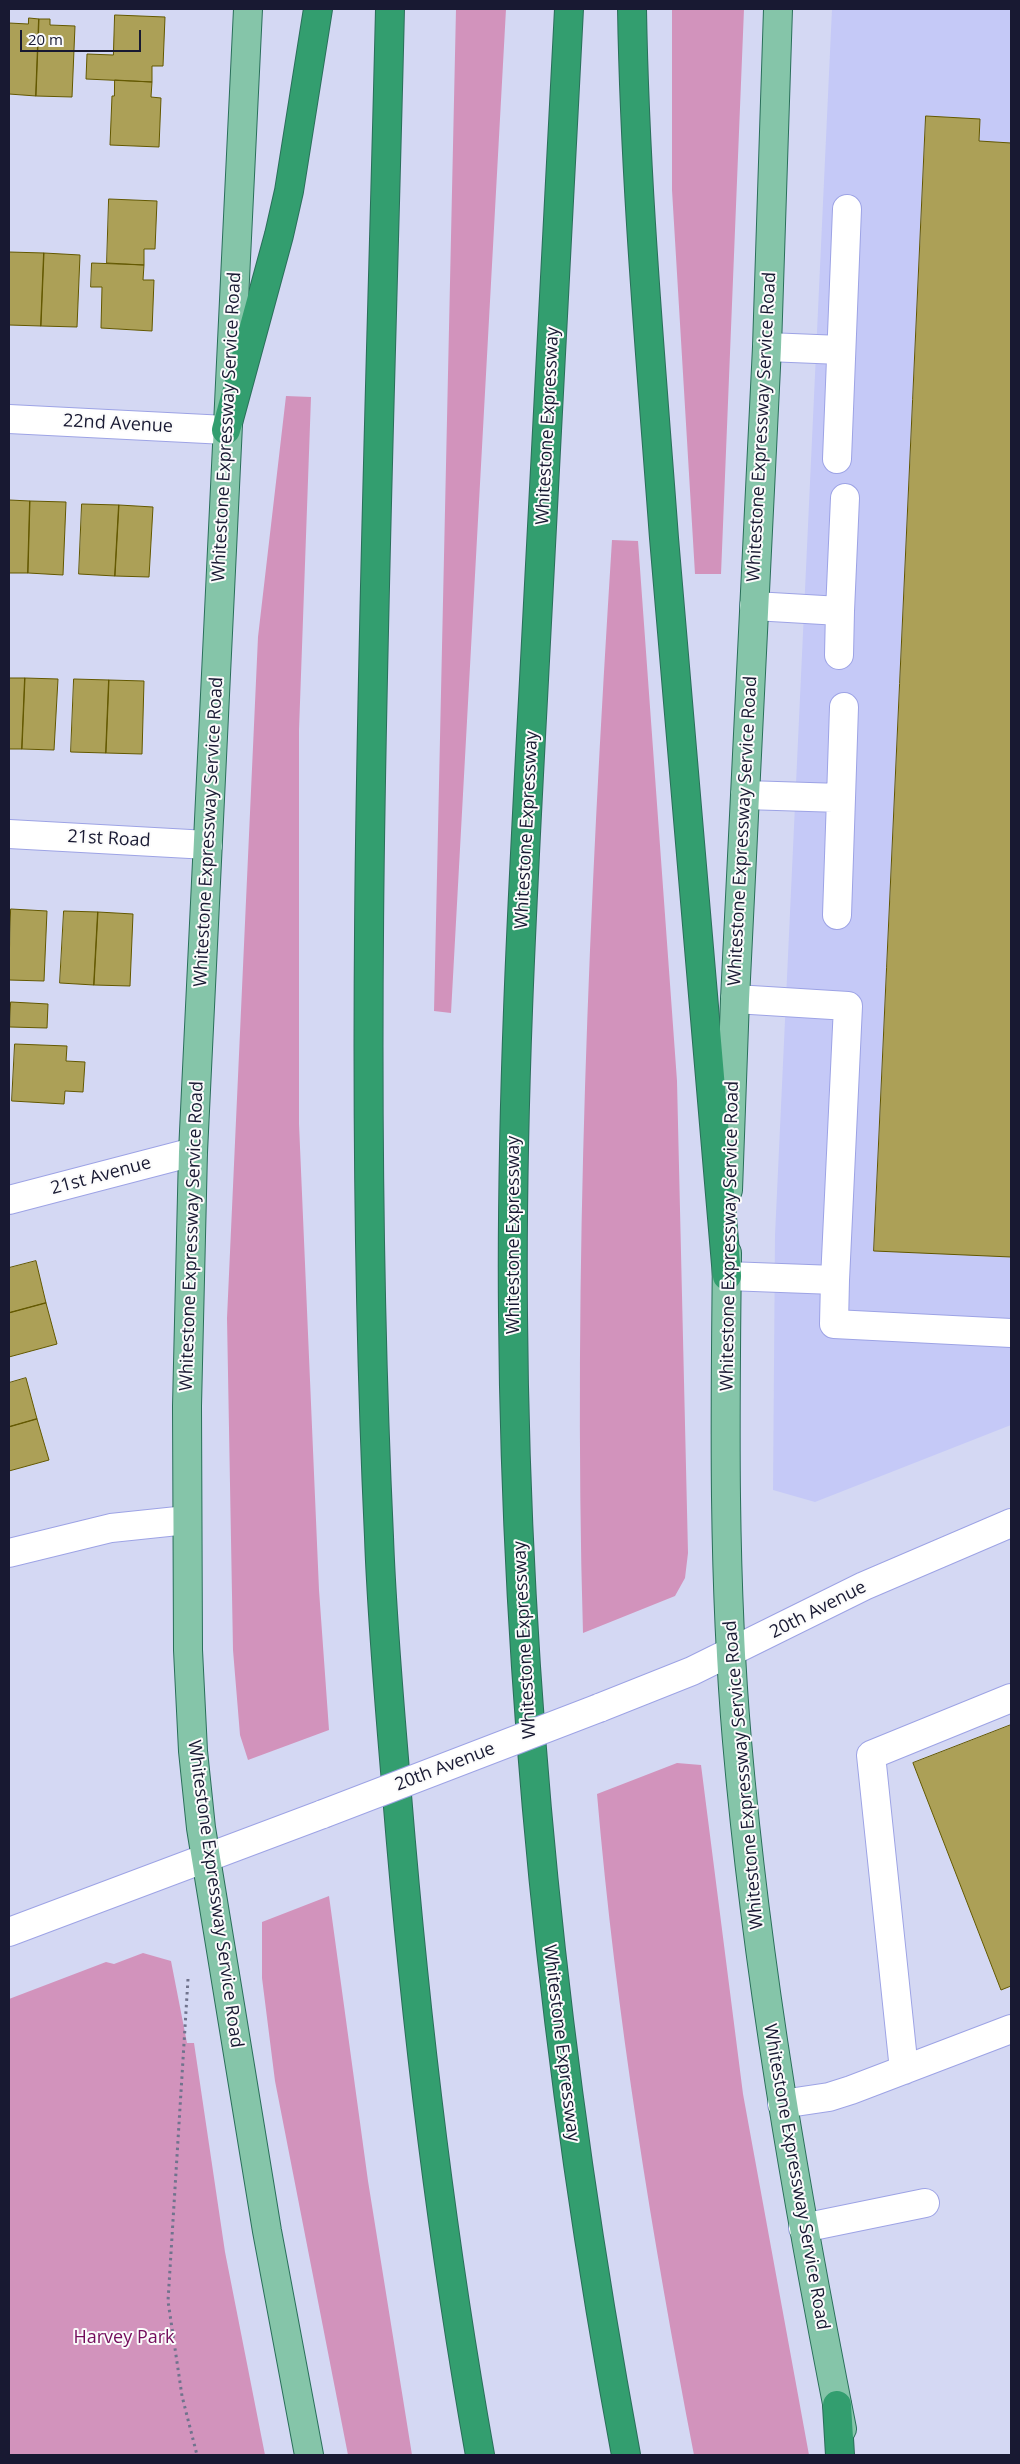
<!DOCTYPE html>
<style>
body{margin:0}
#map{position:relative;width:1020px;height:2464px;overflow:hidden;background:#d4d8f3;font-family:"Open Sans",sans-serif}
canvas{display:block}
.frame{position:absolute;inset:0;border:10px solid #181932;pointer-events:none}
.scale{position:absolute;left:20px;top:30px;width:121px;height:22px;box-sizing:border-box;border:2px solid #181932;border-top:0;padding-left:6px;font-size:15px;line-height:18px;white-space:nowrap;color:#181932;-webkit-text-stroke:4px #fbfbfb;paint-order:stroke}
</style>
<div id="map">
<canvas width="1020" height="2464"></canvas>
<div class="frame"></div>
<div class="scale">20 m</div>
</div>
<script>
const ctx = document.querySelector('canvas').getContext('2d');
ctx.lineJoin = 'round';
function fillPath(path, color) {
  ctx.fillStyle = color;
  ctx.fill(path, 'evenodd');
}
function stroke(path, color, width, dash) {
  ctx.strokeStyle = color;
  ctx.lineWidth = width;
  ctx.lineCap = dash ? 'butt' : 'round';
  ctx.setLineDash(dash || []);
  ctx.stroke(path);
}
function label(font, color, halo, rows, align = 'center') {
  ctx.font = font + ' "Open Sans",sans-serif';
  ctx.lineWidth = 4;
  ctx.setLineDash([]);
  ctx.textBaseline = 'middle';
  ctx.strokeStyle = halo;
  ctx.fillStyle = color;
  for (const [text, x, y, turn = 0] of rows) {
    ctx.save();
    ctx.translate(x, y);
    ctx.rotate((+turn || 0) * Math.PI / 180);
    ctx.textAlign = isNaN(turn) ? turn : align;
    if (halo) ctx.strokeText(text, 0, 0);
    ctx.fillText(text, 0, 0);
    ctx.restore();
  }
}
fillPath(new Path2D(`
 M832,9H1011V1425L815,1502L773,1490L775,1235Z`), '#c5c9f7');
fillPath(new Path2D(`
 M456,9H506L451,1013L434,1011Z
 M672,9H744L721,574H695L672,190Z
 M286,396L311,397L299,730V1124L319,1590L329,1730L248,1760L240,1735L233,1650L227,1318L258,637Z
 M612,540L638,541L677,1081L688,1553L685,1578L675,1596L583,1633C573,1268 589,904 612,540Z
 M677,1763L701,1765L743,2094L809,2455H694C652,2236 616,2016 597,1794Z
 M329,1896L368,2181L412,2455H348L275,2081L262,1978V1922Z
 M143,1953L171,1961L187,2043H194L225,2252L265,2455H9V1999L106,1962L114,1964Z`), '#d293bc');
const building = new Path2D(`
 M115,15L165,17L163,66H152V82L86,79L87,54L113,55Z
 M29,18L39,19L36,96L9,94V23L28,24Z
 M39,19H50V25L75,26L72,97L36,96Z
 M115,80L152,82L151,97L161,98L159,147L110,145L112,96H114Z
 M926,116L980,119L979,141L1011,143V1257L874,1251Z
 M109,199L157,201L155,249H144V265L107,263Z
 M9,252L44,253L41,326L9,325Z
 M44,253L80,255L77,327L41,326Z
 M92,263L144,265L143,280H154L152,331L101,328L102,287H91Z
 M9,500L30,501L28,573H9Z
 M30,501L66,502L63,575L28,573Z
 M82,504L119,505L115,576L79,574Z
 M119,505L153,507L149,577L115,576Z
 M9,678H25L22,749H9Z
 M25,678L58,679L54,750L22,749Z
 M74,679L109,680L106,753L71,752Z
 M109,680L144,681L142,754L106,753Z
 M11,909L47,911L44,981L9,980Z
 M64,911L98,912L94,985L60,983Z
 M98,912L133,914L130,986L94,985Z
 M11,1002L48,1004L47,1028L10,1027Z
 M15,1044L67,1046L66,1061L85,1062L83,1092L65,1091L64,1104L12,1101Z
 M36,1261L46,1303L9,1313V1268Z
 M46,1303L57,1344L9,1357V1313Z
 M26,1378L37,1419L9,1427V1383Z
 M37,1419L49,1460L9,1471V1427Z
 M1011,1725V1986L1001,1990L913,1763Z`);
fillPath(building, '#aca057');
stroke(building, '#635800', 1);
const minor = new Path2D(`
 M767,347L841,350
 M9,419L226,430
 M837,459L847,209
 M754,606L840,611L845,498
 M839,655L840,611
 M745,795L841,798L844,707
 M9,834L208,845
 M837,915L841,798
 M9,1200L193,1152
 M727,1276L835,1280L848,1006L735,999
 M835,1280L834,1324L1011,1333
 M9,1553L111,1528L187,1520
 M599,1708L692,1671L864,1586L1011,1523
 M9,1932L323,1814
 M904,2070L871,1755L1011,1698
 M782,2104L829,2097L851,2090L1011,2029
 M803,2228L925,2203`);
const major = new Path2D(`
 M248,9L193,1152L187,1406L188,1650L193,1751L201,1828L267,2231L309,2455
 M728,1190L735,999L767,347L778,9
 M727,1253C725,1416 723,1579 737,1741C757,1973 797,2201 842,2429`);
const highway = new Path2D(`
 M390,9C378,518 355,1028 379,1537C382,1623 390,1709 397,1795C415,2017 441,2237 480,2455
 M569,9C557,239 545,469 533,699C522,904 511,1110 513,1315C516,1698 556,2079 626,2455
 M632,9C635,186 651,362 664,538C683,784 704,1030 727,1276
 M226,430L279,235L289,191L318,9
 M837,2405L840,2455`);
stroke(minor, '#9da3e5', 30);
stroke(major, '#2a6f5a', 30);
stroke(highway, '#2a6f5a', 30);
stroke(new Path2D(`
 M188,1979L168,2301L182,2396L197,2455`), '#70738d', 3, [2.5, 4]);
stroke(minor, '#fff', 28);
stroke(major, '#85c5a9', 28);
stroke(highway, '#339e6f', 28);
const minorBridge = new Path2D(`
 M323,1814L599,1708`);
stroke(minorBridge, '#9da3e5', 30, []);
stroke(minorBridge, '#fff', 28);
label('18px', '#181932', '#fbfbfb', [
 ["22nd Avenue",118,424,3],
 ["Whitestone Expressway",548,426,-87],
 ["Whitestone Expressway Service Road",227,427,-87],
 ["Whitestone Expressway Service Road",762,427,-87],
 ["Whitestone Expressway",527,830,-87],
 ["Whitestone Expressway Service Road",743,831,-87],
 ["Whitestone Expressway Service Road",209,832,-87],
 ["21st Road",109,839,3],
 ["21st Avenue",101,1176,-15],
 ["Whitestone Expressway",514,1235,-90],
 ["Whitestone Expressway Service Road",192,1236,-88],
 ["Whitestone Expressway Service Road",730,1236,-89],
 ["20th Avenue",818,1610,-27],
 ["Whitestone Expressway",525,1640,-93],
 ["20th Avenue",445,1767,-21],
 ["Whitestone Expressway Service Road",744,1775,-95],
 ["Whitestone Expressway Service Road",215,1894,82],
 ["Whitestone Expressway",561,2043,83],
 ["Whitestone Expressway Service Road",796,2177,80]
]);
label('18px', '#730c5b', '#fbfbfb', [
 ["Harvey Park",124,2338]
]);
</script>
